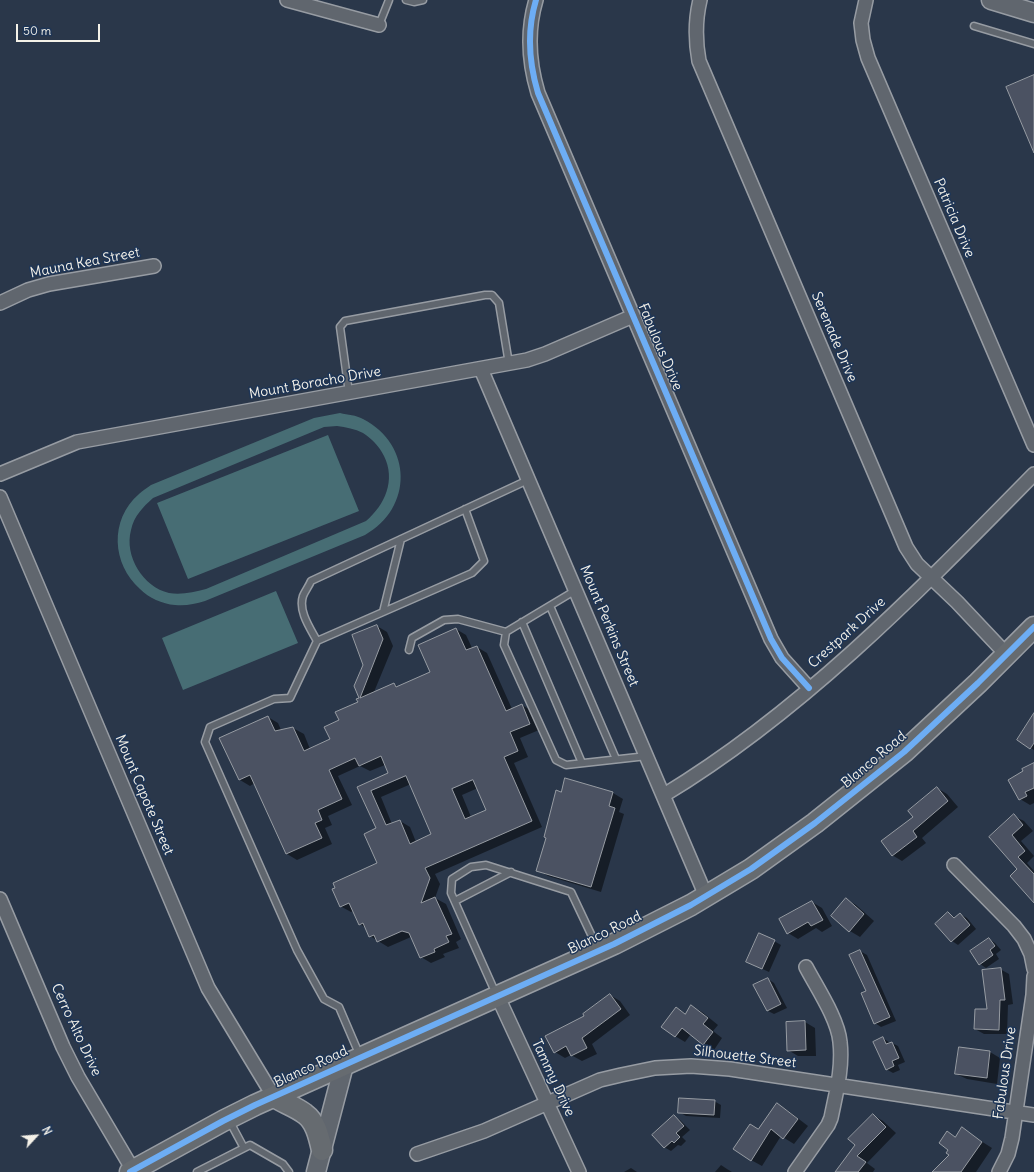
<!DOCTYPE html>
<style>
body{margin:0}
#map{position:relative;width:1034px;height:1172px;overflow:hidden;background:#2a374a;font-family:Delius,sans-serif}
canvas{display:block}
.north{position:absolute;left:16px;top:1116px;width:40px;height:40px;-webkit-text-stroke:3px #1d3557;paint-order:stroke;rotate:64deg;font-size:11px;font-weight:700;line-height:16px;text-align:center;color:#f4f1e8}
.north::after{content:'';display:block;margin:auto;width:14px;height:18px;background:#f4f1e8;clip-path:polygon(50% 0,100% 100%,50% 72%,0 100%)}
.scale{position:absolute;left:16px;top:24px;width:84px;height:18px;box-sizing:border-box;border:2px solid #f4f1e8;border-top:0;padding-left:5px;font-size:12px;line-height:14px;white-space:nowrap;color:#f4f1e8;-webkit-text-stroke:3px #1d3557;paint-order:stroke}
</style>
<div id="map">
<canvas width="1034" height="1172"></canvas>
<div class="north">N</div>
<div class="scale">50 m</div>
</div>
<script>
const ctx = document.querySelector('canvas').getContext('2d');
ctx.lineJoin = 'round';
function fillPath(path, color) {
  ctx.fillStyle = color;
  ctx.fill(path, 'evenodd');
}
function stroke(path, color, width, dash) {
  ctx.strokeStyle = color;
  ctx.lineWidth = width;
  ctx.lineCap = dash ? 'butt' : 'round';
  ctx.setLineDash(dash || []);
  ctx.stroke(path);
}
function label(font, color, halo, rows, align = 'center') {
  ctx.font = font + ' Delius,sans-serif';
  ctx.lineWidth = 3;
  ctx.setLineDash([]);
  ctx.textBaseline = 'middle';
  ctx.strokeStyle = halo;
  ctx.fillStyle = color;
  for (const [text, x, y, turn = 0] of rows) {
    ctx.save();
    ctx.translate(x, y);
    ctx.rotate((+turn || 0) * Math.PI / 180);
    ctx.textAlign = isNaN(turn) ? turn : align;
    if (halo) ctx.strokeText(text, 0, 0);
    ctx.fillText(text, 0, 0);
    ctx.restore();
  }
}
fillPath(new Path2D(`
 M340,413C348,415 356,415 363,419C413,445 413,508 365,535L205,601C195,604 186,606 175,605C162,604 149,598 140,589C112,564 109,520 139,494C142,491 147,488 151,485L314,418ZM337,426C346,427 355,429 363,433C372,439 379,446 384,456C396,480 385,505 366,521L206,589C194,592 182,595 169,593C143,587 124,556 131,530C134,516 143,507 153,498L324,427Z
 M328,435L359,511L188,579L157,503Z
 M276,591L298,643L183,690L162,638Z`), '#476d74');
fillPath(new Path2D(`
 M377,626L387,632L393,646L374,692L394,684L399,687L431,673L456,629L466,635L472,648L477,647L487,653L512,709L522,705L532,711L539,730L520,738L528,757L514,763L542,827L435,874L440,884L435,898L446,904L461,939L456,942L459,948L443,954L445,957L431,963L421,957L411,937L388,947L370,936L366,928L360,924L354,911L351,912L340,906L378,864L377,829L358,787L389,773L385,765L370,771L360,766L338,776L352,805L328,816L332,825L325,828L332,844L297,860L287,854L255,783L250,786L240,780L221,738L268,717L278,723L281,730L293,728L304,734L310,749L331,740L340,721L359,702L361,698L355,686L364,665ZM411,784L433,835L416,842L410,827L400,821L392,824L381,797ZM478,788L487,810L471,817L462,795Z
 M1034,715V750L1018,740Z
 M1034,764V803L1030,805L1020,799Z
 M566,779L613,793L623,799L619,812L624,814L601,892L548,876L537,870Z
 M937,788L947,794L958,807L922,838L926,843L902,861L892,855L915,817Z
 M1014,816L1024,821L1033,831L1021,841L1034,856L1027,863L1034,871V900L1019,869L990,837Z
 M846,899L856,905L874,921L860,937L850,931Z
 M812,902L822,908L832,926L822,932L816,928L798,939L788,933Z
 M948,913L956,918L960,914L967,918L976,929L958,945L952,941Z
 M989,939L995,943L1001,950L996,954L999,959L986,968L980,964Z
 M774,941L781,945L769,972L754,965Z
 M860,951L867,955L896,1021L881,1027L875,1023Z
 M1000,969L1009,974L1013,1004L1008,1005L1007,1034H984L975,1029L989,1010Z
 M768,979L774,983L787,1008L774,1014L768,1011Z
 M610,995L620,1001L630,1015L592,1044L597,1054L582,1061L571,1055L565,1058L555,1052L585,1016Z
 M691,1006L702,1012L718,1025L713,1031L722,1038L714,1050L691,1034L685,1042L675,1036L677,1008L686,1014Z
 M805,1022L815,1028L816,1056H798L788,1050L787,1023Z
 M883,1038L890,1043H892L898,1046L905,1062L898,1065L900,1070L893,1073L886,1069Z
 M960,1048L990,1052L1000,1058L997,1084L967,1079L956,1074Z
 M714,1101L721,1105L720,1118L686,1116L679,1112Z
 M777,1105L787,1110L808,1126L794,1144L781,1136L762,1166L751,1160Z
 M873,1115L883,1121L896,1133L867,1163L875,1169L873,1172H836L856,1145Z
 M674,1116L680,1120L690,1130L682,1137L686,1141L681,1146L678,1145L671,1151L664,1147Z
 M962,1129L992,1148L976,1172H933L950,1155L948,1133L956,1138Z
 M721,1165L727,1169L732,1172H715Z
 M631,1168L637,1172H624Z`), '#0007');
const building = new Path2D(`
 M1034,75V153L1006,87Z
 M377,625L383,639L360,698L394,683L396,687L430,672L418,645L456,628L466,650L477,646L506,711L522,704L530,724L510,732L518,751L504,757L532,821L425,868L430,878L421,903L435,897L452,934L446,936L449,942L434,949L435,952L420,958L409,933L402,931L377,942L374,935L369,937L363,923L359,925L349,903L340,907L332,889L335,888L333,883L377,863L364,834L376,828L357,787L388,773L381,756L359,766L355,758L329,770L342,799L318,810L322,820L315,823L322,838L286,854L250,775L239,780L219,738L268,716L275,731L293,727L304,751L330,739L324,727L339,720L335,712L358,702L356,699L359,698L354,686L363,665L352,635ZM406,776L431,834L410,844L400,820L386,825L371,791ZM473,780L486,810L465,819L452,789Z
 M1034,713V743L1030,749L1017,740Z
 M1034,763V788L1025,792L1027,796L1019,800L1008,780L1023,771L1022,769Z
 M565,778L613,792L609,806L615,808L591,887L536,871L546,838L544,837L556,790L561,792Z
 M937,787L948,801L913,831L917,837L892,856L881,841L913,817L908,811Z
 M1014,814L1023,825L1012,835L1025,851L1018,857L1034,874V903L1010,876L1017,869L989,837Z
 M846,898L864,914L849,932L831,916Z
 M812,901L823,920L811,926L808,922L787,934L779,919Z
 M948,912L954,918L960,913L970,925L951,942L935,924Z
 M759,933L775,940L762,969L746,962Z
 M989,938L995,946L990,950L993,955L979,965L970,951Z
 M860,950L890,1017L874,1024L861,993L866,991L849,955Z
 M1001,968L1005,1000H1000L999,1030L974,1029L975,1009H987L982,970Z
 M768,978L781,1004L767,1011L753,985Z
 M610,994L621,1009L582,1038L587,1048L571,1056L566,1046L554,1053L545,1036L584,1016L583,1014Z
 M691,1005L708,1018L703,1024L713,1032L703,1045L682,1028L675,1037L661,1027L676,1007L685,1014Z
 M805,1021L806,1050L787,1051L786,1022Z
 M883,1037L886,1044L892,1042L899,1058L892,1061L894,1066L886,1070L873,1042Z
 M959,1047L990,1051L987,1078L955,1074Z
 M679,1098L715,1100L714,1115L678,1113Z
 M777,1103L798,1119L783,1139L771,1129L751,1161L733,1149L750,1124L758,1129Z
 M873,1114L886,1127L857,1156L866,1162L858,1172H835L855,1145L848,1139Z
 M674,1115L684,1126L676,1133L680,1137L674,1143L672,1141L664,1148L652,1135Z
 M962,1127L982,1142L961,1172H932L949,1155L946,1153L948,1150L939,1143L947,1131L955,1137Z`);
fillPath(building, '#4b5262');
stroke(building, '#979ca3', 1);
const lane = new Path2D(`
 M406,0L414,2L423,0
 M379,25L389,0
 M974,26L1034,44
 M349,393L340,327L345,321L485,295H492L499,303L509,364
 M576,590L506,632L504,645L556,760L566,765L647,756
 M550,606L616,759
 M383,612L401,539
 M522,622L582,763
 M317,641L472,573L484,561L465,509
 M409,650L412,638L444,620L458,619L506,632
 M455,901L511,872
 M496,994L451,893L452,879L471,867L486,865L571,892L598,949
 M360,1056L339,1007L324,999L297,950L205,742L210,727L274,699L290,698L317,641C310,628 298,611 303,596C305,591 309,586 311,581L528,480
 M229,1120L244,1148
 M197,1172L250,1145L283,1164L289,1172`);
const street = new Path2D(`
 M287,0L379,25
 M536,0C527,30 529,63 538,93L771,639L782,658L809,688
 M700,0C695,21 695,39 699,61L906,547L917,564L957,602L1007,655
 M866,0L861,23L863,40L868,58L1034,445
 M0,303L28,290L49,284L154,266
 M481,369L706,896
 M0,474L77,442L527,360L545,354L633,316
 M0,497L208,988L274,1097
 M664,795C803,711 920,590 1034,474
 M954,865L1014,926L1024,939L1031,954L1034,969
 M0,899L63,1047L78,1077L133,1170
 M498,997L579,1172
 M417,1154L484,1131L600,1080L621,1075L655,1068L691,1066L730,1069L1034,1115
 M795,1172L828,1125L831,1118C836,1093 843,1068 840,1042C838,1019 817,988 806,967
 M999,1172L1008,1154L1012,1138L1033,995L1034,976`);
const secondary = new Path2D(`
 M991,0L1034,13
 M316,1172L344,1065`);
const primary = new Path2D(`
 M274,1097C284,1103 296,1107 305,1114C316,1122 319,1137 322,1150
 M130,1172L223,1121L255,1105L614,944L691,905L751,869L815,823L904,752L978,683L1034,627`);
stroke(lane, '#979ca3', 9);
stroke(street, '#979ca3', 16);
stroke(secondary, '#979ca3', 21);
stroke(primary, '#979ca3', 23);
stroke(lane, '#60666e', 6);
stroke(street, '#60666e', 13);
stroke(secondary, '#60666e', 18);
stroke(primary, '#666b70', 20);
stroke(new Path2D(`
 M536,0C527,30 529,63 538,93L771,639L782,658L809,688
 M130,1172L223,1121L255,1105L614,944L691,905L751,869L815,823L904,752L978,683L1034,627`), '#6dadf4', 6);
label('14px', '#f4f1e8', '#1d3557', [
 ["Patricia Drive",954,218,67],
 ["Mauna Kea Street",85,263,-11],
 ["Serenade Drive",834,337,67],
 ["Fabulous Drive",660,347,67],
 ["Mount Boracho Drive",315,383,-10],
 ["Mount Perkins Street",609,626,67],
 ["Crestpark Drive",847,633,-42],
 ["Blanco Road",874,760,-40],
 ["Mount Capote Street",144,795,67],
 ["Blanco Road",605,933,-26],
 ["Cerro Alto Drive",76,1030,65],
 ["Silhouette Street",745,1057,7],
 ["Blanco Road",311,1067,-25],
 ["Fabulous Drive",1005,1073,-82],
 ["Tammy Drive",553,1078,65]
]);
</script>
